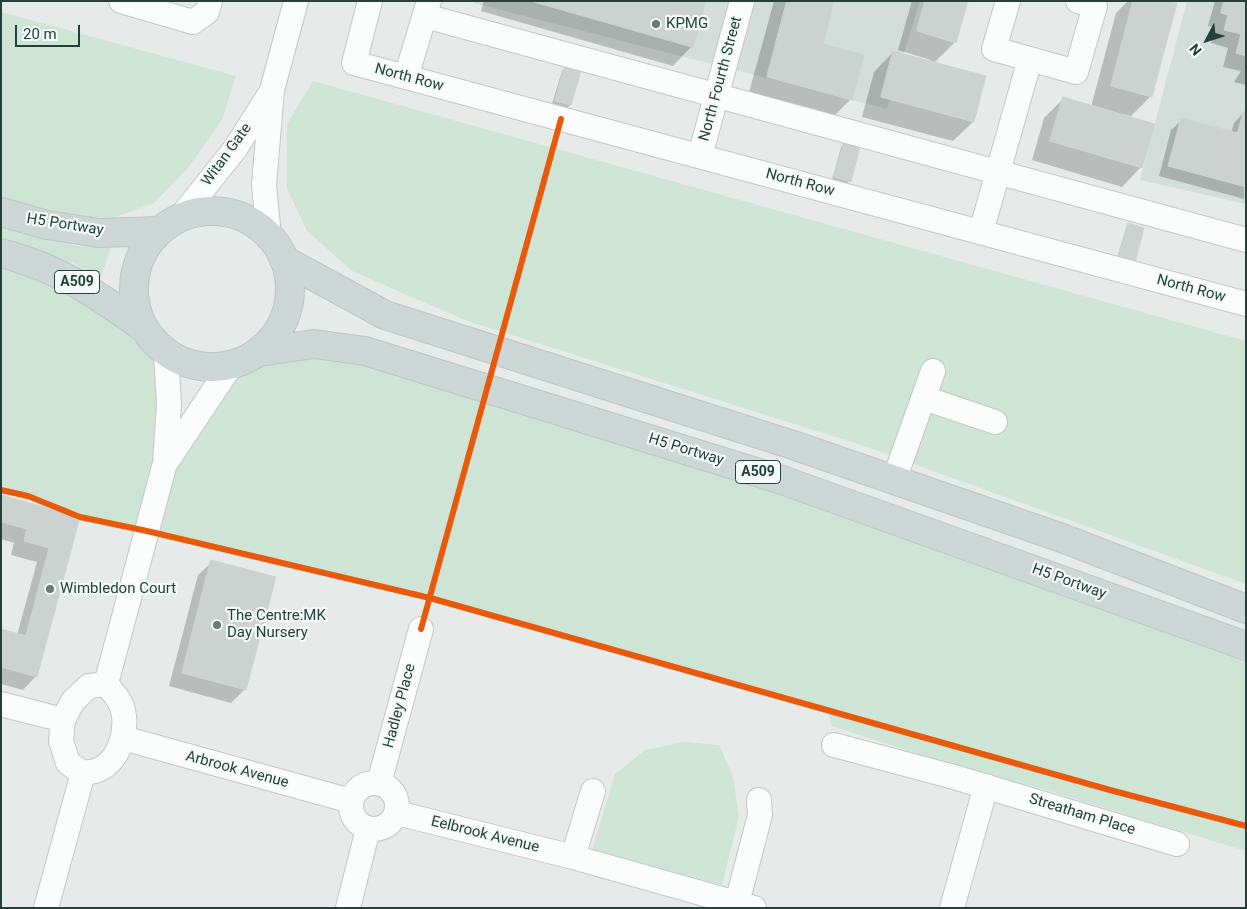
<!DOCTYPE html>
<style>
body{margin:0}
#map{position:relative;width:1247px;height:909px;overflow:hidden;background:#e6ebe9;font-family:Roboto,sans-serif}
canvas{display:block}
.frame{position:absolute;inset:0;border:2px solid #21413a;pointer-events:none}
.north{position:absolute;left:1182px;top:15px;width:50px;height:50px;-webkit-text-stroke:4px #f4faf7;paint-order:stroke;rotate:230deg;font-size:14px;font-weight:700;line-height:20px;text-align:center;color:#21413a}
.north::after{content:'';display:block;margin:auto;width:18px;height:22px;background:#21413a;clip-path:polygon(50% 0,100% 100%,50% 72%,0 100%)}
.scale{position:absolute;left:15px;top:25px;width:65px;height:22px;box-sizing:border-box;border:2px solid #21413a;border-top:0;padding-left:6px;font-size:15px;line-height:18px;white-space:nowrap;color:#21413a;-webkit-text-stroke:4px #f4faf7;paint-order:stroke}
</style>
<div id="map">
<canvas width="1247" height="909"></canvas>
<div class="frame"></div>
<div class="north">N</div>
<div class="scale">20 m</div>
</div>
<script>
const ctx = document.querySelector('canvas').getContext('2d');
ctx.lineJoin = 'round';
function fillPath(path, color) {
  ctx.fillStyle = color;
  ctx.fill(path, 'evenodd');
}
function stroke(path, color, width, dash) {
  ctx.strokeStyle = color;
  ctx.lineWidth = width;
  ctx.lineCap = dash ? 'butt' : 'round';
  ctx.setLineDash(dash || []);
  ctx.stroke(path);
}
function label(font, color, halo, rows, align = 'center') {
  ctx.font = font + ' Roboto,sans-serif';
  ctx.lineWidth = 4.5;
  ctx.setLineDash([]);
  ctx.textBaseline = 'middle';
  ctx.strokeStyle = halo;
  ctx.fillStyle = color;
  for (const [text, x, y, turn = 0] of rows) {
    ctx.save();
    ctx.translate(x, y);
    ctx.rotate((+turn || 0) * Math.PI / 180);
    ctx.textAlign = isNaN(turn) ? turn : align;
    if (halo) ctx.strokeText(text, 0, 0);
    ctx.fillText(text, 0, 0);
    ctx.restore();
  }
}
fillPath(new Path2D(`
 M474,1H920L887,109L474,3Z
 M1187,1H1246V204L1140,180Z`), '#d3ddd9');
fillPath(new Path2D(`
 M1,12L236,76L222,120L188,168L154,203L113,218L55,216L1,202Z
 M313,81L1246,341V584L864,446L467,321L352,271L307,231L287,189V124Z
 M1,225L76,246L111,247L101,278L73,263L1,242Z
 M1,253L144,328L153,341L166,353L165,462L231,365L259,352L314,345L762,474L1244,658L1246,660V851L1029,785L1008,787L955,766L832,726L827,710L430,598L147,531L80,517L28,496L1,490Z
 M684,742L719,745L733,776L739,817L722,885L592,850L615,774L645,750Z`), '#cee5d6');
fillPath(new Path2D(`
 M484,1H702L692,46L673,66L481,11Z
 M774,1H833L821,45L851,99L832,118L748,96Z
 M912,1H967L955,42L934,63L984,77L973,122L953,141L862,117L874,72L893,52L930,62L931,60L898,50Z
 M1128,1H1165L1175,4L1151,96L1131,116L1123,114L1122,116L1141,167L1122,187L1032,160L1044,118L1063,99L1091,107L1116,13Z
 M1215,1H1246V85L1234,82L1241,71L1223,67L1228,48L1211,43L1215,28L1208,26Z
 M565,68L579,72L570,105L567,108L552,104L562,71Z
 M1244,112L1246,113L1244,199L1159,176L1171,130L1182,120L1231,133L1234,123Z
 M844,144L849,181L846,184L832,180L841,147Z
 M1129,225L1143,229L1116,261L1126,228Z
 M1,497L79,518L36,676L23,690L1,684V630L17,635L37,562L11,555L14,543L1,539Z
 M212,562L245,689L231,703L169,686L198,575Z`), '#0003');
const building = new Path2D(`
 M531,1H706L693,47Z
 M787,1H834L823,44L864,55L852,100L767,77Z
 M925,1H968L956,43L917,31Z
 M1133,1L1177,3L1152,97L1111,86Z
 M1224,1H1246V56L1236,53L1241,34L1224,30L1228,15L1221,13Z
 M893,51L986,76L974,122L881,97Z
 M565,66L581,71L571,105L555,101Z
 M1063,97L1155,124L1142,168L1050,141Z
 M1244,111H1246V187L1168,166L1181,118L1237,133Z
 M844,143L860,147L851,182L834,177Z
 M1128,223L1144,228L1135,263L1118,258Z
 M1,495L80,517L37,677L1,667V629L26,636L49,548L24,541L27,529L1,522Z
 M211,560L276,577L246,690L182,673Z`);
fillPath(building, '#ccd2d0');
stroke(building, '#ced4d2', 1);
const minor = new Path2D(`
 M121,1L193,22L207,12L210,1
 M370,1L354,63L1246,304
 M1008,1L994,49L1076,72L1095,6L1078,1
 M425,16L1246,240
 M406,77L429,1
 M700,156L742,1
 M180,218L235,149L270,94
 M981,232L1030,59
 M269,236L264,185L272,90L296,1
 M924,398L995,422
 M167,461L231,365
 M894,480L933,371
 M106,684L165,463L169,404L166,353
 M106,684C110,689 115,694 118,699C132,720 122,760 98,770C94,772 88,772 83,773L68,763L61,741L63,720L73,701L89,686Z
 M1,704L63,720
 M123,738L351,801
 M834,745L954,777L1177,844
 M351 806a23 23 0 1 1 46 0a23 23 0 1 1-46 0Z
 M379,783L421,629
 M397,813L573,857L754,908
 M573,857L593,791
 M737,903L760,815L759,800
 M46,908L83,773
 M348,908L368,829
 M952,908L986,786`);
const major = new Path2D(`
 M134 289a78 78 0 1 1 156 0a78 78 0 1 1-156 0Z
 M1,212L47,225L99,233L160,231
 M1,253C61,269 95,293 144,328
 M284,260L385,315L793,445L1062,538L1246,609
 M259,352L314,344L365,351L782,480L1246,646`);
stroke(minor, '#c3c8c6', 26);
stroke(major, '#bdc7c4', 30);
stroke(minor, '#fbfcfc', 24);
stroke(major, '#cdd7d5', 28);
stroke(new Path2D(`
 M1,490L28,496L80,517L147,531L430,598L1110,790L1246,826
 M421,629L561,119`), '#e8590c', 6);
for (const [x, y, r, color] of [
 [656,24,5,"#667c77"],
 [50,589,5,"#667c77"],
 [217,625,5,"#667c77"]
]) {
  const dot = new Path2D();
  dot.arc(x, y, r, 0, 2 * Math.PI);
  ctx.fillStyle = color;
  ctx.fill(dot);
  stroke(dot, '#f4faf7', 2);
}
for (const [x, y, w] of [
 [77,282,45],
 [758,472,45]
]) {
  const box = new Path2D();
  box.roundRect(x - w / 2, y - 11.5, w, 23, 4);
  ctx.fillStyle = '#f4faf7';
  ctx.fill(box);
  stroke(box, '#21413a', 1);
}
label('bold 14px', '#21413a', null, [
 ["A509",77,282],
 ["A509",758,472]
]);
label('15px', '#21413a', '#f4faf7', [
 ["KPMG",666,24],
 ["Wimbledon Court",60,589],
 ["The Centre:MK",227,616],
 ["Day Nursery",227,633]
], 'left');
label('15px', '#21413a', '#f4faf7', [
 ["North Row",409,78,15],
 ["North Fourth Street",721,79,-75],
 ["Witan Gate",227,155,-54],
 ["North Row",800,183,15],
 ["H5 Portway",65,225,9],
 ["North Row",1191,289,15],
 ["H5 Portway",686,450,17],
 ["H5 Portway",1069,582,20],
 ["Hadley Place",400,706,-75],
 ["Arbrook Avenue",237,770,15],
 ["Streatham Place",1082,815,17],
 ["Eelbrook Avenue",485,835,14]
]);
</script>
